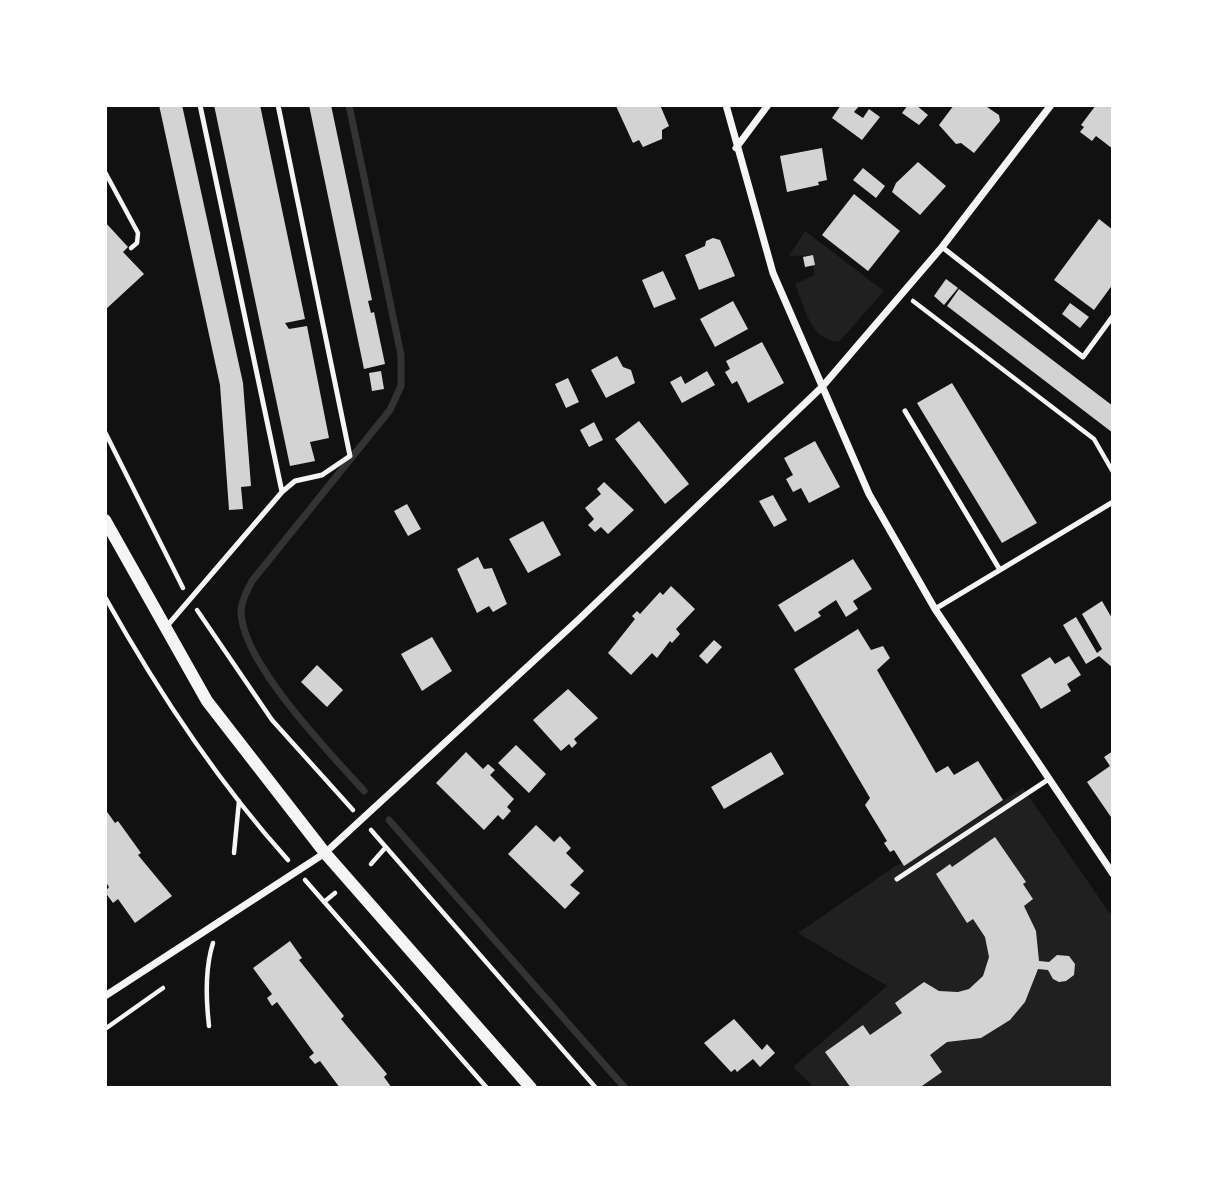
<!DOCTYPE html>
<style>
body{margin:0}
#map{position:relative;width:1218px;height:1193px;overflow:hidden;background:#111;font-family:"Varela Round",sans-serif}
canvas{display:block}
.frame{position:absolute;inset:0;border:107px solid #fff;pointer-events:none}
</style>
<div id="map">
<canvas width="1218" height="1193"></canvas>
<div class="frame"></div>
</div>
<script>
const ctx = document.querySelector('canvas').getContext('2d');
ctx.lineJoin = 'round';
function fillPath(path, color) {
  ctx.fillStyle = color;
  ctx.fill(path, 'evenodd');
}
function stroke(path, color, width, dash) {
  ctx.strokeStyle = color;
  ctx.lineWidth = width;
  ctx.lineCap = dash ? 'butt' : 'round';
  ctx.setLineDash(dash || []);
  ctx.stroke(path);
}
fillPath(new Path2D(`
 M805,231L884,291L839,342C809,339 806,309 795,284L814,275L813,255L789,256Z
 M1023,788L1113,918V1088H815L793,1067L887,986L798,933L894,867L936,845Z`), '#202020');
stroke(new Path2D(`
 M349,105L401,355V386L390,410L252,581C248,589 241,601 241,611C241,662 330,753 364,791
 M389,820L625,1088`), '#333', 7);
fillPath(new Path2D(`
 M159,105H182L243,383L251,486L241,487L243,509L229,510L220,385Z
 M214,105H260L305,319L285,323L289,329L307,326L329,438L310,442L315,461L290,466Z
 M309,105H331L372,300L368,301L371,313L374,312L385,364L364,369Z
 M660,105L669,126L662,130V139L643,147L639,140L633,143L616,106Z
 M841,105H860L854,112L863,118L869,109L880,117L862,140L832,118Z
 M908,105H916L928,115L919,125L902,113Z
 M954,105H984L999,115L1000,121L974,153L961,143L956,144L939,125Z
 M1096,105H1113V149L1096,136L1092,141L1080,132L1084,127L1081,125Z
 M822,148L827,180L818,182L819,185L787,192L780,156Z
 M918,162L946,186L920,215L892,192L896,183Z
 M863,168L885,186L876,198L853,180Z
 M854,194L900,231L868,271L822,235Z
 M1099,219L1113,230V284L1094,310L1054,280Z
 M105,222L128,247L123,252L144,274L105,310Z
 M713,238L720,240L735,276L699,290L685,255L705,246L706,241Z
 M813,255L815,265L805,267L803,257Z
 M663,271L676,299L654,308L642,280Z
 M946,279L958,288L944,305L934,296Z
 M959,289L1113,406V433L947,306Z
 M733,301L748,329L715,347L700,319Z
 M1070,303L1089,317L1080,328L1062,314Z
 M762,342L784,383L748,403L737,381L732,384L725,372L730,369L726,361Z
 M617,356L623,367L631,370L635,383L606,398L591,370Z
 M381,371L384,389L372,391L369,373Z
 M707,371L715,385L682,403L670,382L681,376L685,384Z
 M568,378L579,402L566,408L555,384Z
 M952,383L1037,523L1002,543L917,403Z
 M639,421L689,484L665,504L615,439Z
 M594,422L603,440L589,447L580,430Z
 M815,441L840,487L809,503L801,488L793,492L786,479L793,475L784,458Z
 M604,482L634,510L608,534L601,527L595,532L588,525L594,519L585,508L601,494L597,489Z
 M773,495L787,520L774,527L759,501Z
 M407,504L421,529L408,536L394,511Z
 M543,521L561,555L528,573L509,539Z
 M478,557L484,569L492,568L507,604L493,612L489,606L477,613L457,569Z
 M853,559L872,589L853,601L858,609L846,617L836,600L818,612L821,616L795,632L778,605Z
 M671,586L695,609L676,629L680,634L672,643L670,641L657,658L652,653L631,675L608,653L635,619L632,616L637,611L640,614L660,592L663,595Z
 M1102,601L1113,620V668L1099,656L1086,664L1063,625L1076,617L1097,653L1102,649L1082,614Z
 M858,629L871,650L883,646L890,658L877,670L936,773L948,766L954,775L978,761L1003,800L904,866L894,850L890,852L884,843L887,841L865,805L870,798L794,669Z
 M432,637L452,671L422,691L401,654Z
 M714,640L722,647L707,664L699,656Z
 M1069,656L1081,675L1067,684L1071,691L1041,709L1021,675L1050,657L1055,664Z
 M317,665L343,690L327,707L301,682Z
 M568,689L598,718L574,739L577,743L572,748L569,744L561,751L533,720Z
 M516,745L546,774L529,793L498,763Z
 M1113,751V820L1087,782L1110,766L1104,757Z
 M466,752L483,769L488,764L495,770L490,775L514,799L507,807L511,811L503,820L498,815L484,830L436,783Z
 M771,752L784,774L724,809L711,787Z
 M105,809L115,823L118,821L141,853L138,855L172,896L135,923L118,899L113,903L105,892L109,887L105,881Z
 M536,825L554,842L560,836L571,848L566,853L584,871L570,885L580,893L565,909L508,854Z
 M995,837L1026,882L1023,884L1033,899L1024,906L1036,931L1039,961L1049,962L1057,955L1069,956L1075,964L1074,975L1066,981L1059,982L1053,979L1048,970L1038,969L1025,1002L1010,1020L981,1038L947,1042L930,1055L942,1072L919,1088H851L825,1052L863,1025L870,1035L902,1013L895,1003L924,982L939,991L958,992L969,989L983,976L989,957L985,937L973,919L967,923L936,874L950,864L952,867Z
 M290,941L302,958L299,960L344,1016L341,1019L387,1074L384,1077L392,1088H340L320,1061L315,1064L309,1057L314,1053L277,1002L272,1006L267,998L272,994L253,968Z
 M734,1019L762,1050L767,1044L775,1053L760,1067L753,1059L737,1072L735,1069L731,1072L704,1043Z`), '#d3d3d3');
stroke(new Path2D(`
 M105,172L138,233L137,243L131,248
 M913,301L1094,439L1113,472
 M105,432L183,588
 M105,597C157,690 217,781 288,860
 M197,610L272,720L353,810
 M371,830L596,1088
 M234,853L239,801
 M371,864L386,847
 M305,880L487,1088
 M324,902L335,893
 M209,1026C206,1000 205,968 213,943
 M105,1029L163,988`), '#f5f5f5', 4.5);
stroke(new Path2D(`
 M278,105L350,456L322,475L295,481L282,492
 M942,247L1083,357L1113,316
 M905,411L1000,570
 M935,609L1113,502
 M167,626L282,492L200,105
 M897,879L1049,779`), '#f5f5f5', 5);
stroke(new Path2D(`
 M726,105L773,273L869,494L935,609L1113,874
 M736,148L768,105
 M105,996L325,853L577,621L822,387L942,247L1051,105`), '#f5f5f5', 7);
stroke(new Path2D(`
 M105,520L207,701L325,853L531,1088`), '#f5f5f5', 12);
</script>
